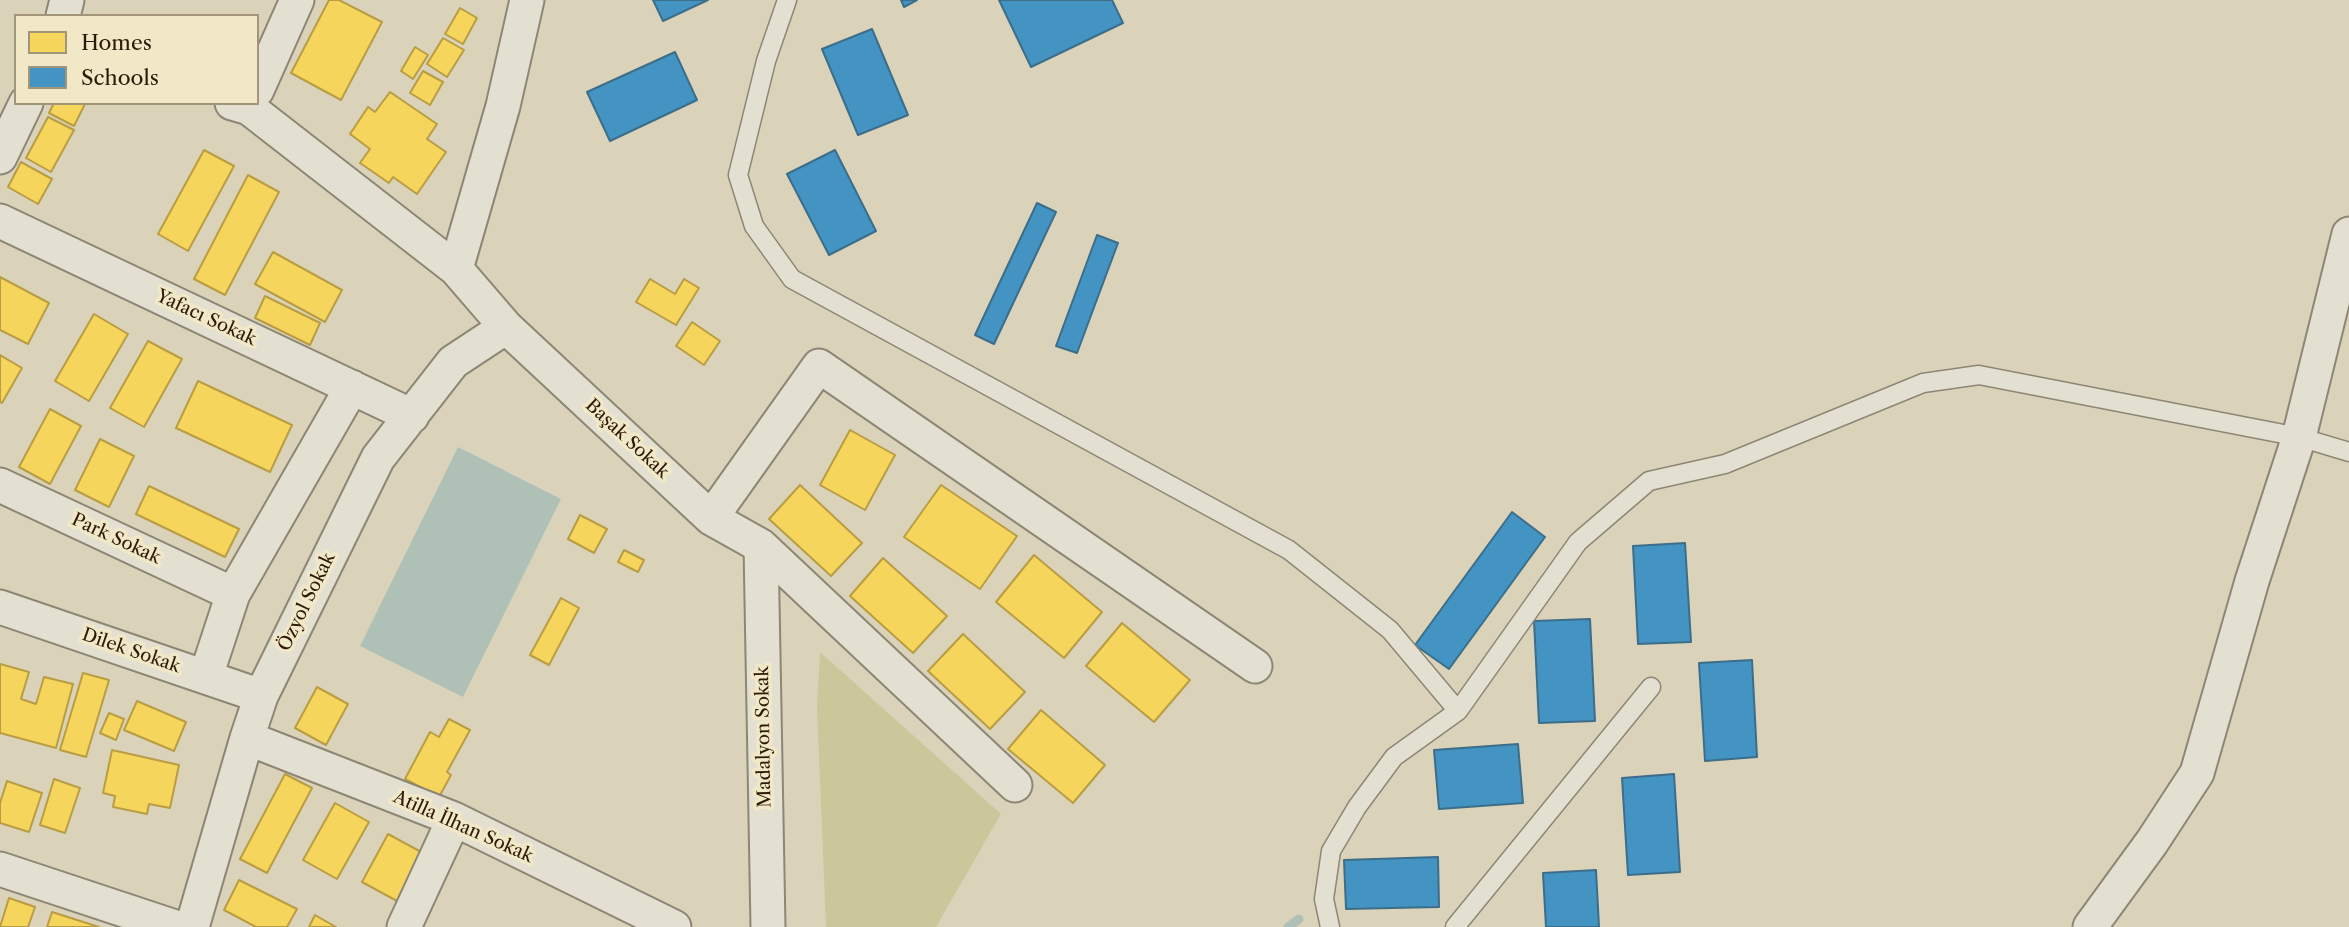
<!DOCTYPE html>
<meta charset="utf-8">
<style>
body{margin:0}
#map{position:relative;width:2349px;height:927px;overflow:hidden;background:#dbd3b9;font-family:"Libre Caslon Text",serif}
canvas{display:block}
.legend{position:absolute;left:14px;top:14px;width:245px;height:91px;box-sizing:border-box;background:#f1e8c8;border:2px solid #a2957a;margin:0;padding:9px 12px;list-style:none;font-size:21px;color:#2c1906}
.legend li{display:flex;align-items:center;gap:14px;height:35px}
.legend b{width:35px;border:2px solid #a2957a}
</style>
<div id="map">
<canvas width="2349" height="927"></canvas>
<ul class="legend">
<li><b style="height:19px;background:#f6d55c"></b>Homes</li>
<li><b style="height:19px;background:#4393c3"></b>Schools</li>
</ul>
</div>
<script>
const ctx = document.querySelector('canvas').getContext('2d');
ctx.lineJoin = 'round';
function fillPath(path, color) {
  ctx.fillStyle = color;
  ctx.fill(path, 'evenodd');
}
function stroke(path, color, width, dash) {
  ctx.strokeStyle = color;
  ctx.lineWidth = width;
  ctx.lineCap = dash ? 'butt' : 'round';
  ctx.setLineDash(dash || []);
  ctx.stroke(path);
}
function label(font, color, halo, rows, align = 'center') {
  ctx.font = font + ' "Libre Caslon Text",serif';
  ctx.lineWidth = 7;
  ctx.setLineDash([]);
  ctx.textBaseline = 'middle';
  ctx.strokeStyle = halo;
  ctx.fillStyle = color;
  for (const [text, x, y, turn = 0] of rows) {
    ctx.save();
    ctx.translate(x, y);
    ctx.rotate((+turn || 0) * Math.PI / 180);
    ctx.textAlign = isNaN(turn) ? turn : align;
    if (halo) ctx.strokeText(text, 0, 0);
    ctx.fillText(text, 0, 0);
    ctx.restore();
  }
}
fillPath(new Path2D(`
 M820,652L1001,814L936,927H826L817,707Z`), '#cbc79b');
fillPath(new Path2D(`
 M458,447L561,499L463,697L360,646Z`), '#afc1b6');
const homes = new Path2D(`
 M329,0H339L382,22L341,100L291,73Z
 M460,8L477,18L463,44L445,34Z
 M443,38L464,50L447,77L427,64Z
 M415,47L428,55L413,79L401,71Z
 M423,71L443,82L430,105L410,93Z
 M390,92L437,124L427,139L446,152L417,194L393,177L389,183L360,163L370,149L350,134L368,107L375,112Z
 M54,103H83L85,104L74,126L49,113Z
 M48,117L74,130L51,172L26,158Z
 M204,150L234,166L188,251L158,234Z
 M21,162L52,179L38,204L8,187Z
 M248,175L279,192L225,295L194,279Z
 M273,252L342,290L325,322L255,284Z
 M0,277L49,303L28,344L0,330Z
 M650,279L675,294L684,279L699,288L676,325L636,302Z
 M265,296L320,323L310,345L255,318Z
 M94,314L128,334L89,401L55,381Z
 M692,322L720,341L704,365L676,346Z
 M148,341L182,359L144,427L110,408Z
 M0,355L22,368L2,403L0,402Z
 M198,381L292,425L270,472L176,428Z
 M50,409L81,426L50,484L19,467Z
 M850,430L895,455L865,510L820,485Z
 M100,439L134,456L109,507L75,490Z
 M800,485L862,543L831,576L769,519Z
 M941,485L1017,536L980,589L904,537Z
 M149,486L239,529L225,557L136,514Z
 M580,515L607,529L594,553L568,539Z
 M624,550L644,560L638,572L618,562Z
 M1034,555L1102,612L1064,658L996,602Z
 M883,558L947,616L913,653L850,596Z
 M561,598L579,608L549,665L530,655Z
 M1122,623L1190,680L1154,722L1086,666Z
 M963,634L1025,692L990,729L928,671Z
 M0,664L29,672L21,699L36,704L44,677L73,684L56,748L0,733Z
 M83,673L109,680L86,757L60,750Z
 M317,687L348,704L326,745L295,728Z
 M137,701L186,722L174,751L124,730Z
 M1041,710L1105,765L1073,803L1008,749Z
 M109,713L124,719L116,740L100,733Z
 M449,719L470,730L447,772L451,775L439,797L405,779L430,732L439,737Z
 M112,750L179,765L170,808L149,804L147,814L113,807L115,796L103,793Z
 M285,774L312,788L267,873L240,859Z
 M54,779L80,788L65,833L40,825Z
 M7,781L42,793L29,832L0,823V803Z
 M335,803L369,822L337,879L303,860Z
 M388,834L423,853L397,901L362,882Z
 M239,880L297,909L287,927H256L224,910Z
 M9,898L35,907L28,927H0Z
 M52,912L99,927H47Z
 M315,915L336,927H309Z`);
fillPath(homes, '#f6d55c');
stroke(homes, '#b99d42', 2);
const schools = new Path2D(`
 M653,0H708L663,21Z
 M901,0H917L904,7Z
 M999,0H1112L1123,23L1031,67Z
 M872,29L908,115L858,135L822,49Z
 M675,52L697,100L610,141L587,92Z
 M835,150L876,231L829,255L787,174Z
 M1037,203L1056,212L994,344L975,335Z
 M1097,235L1118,243L1077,353L1056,346Z
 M1512,512L1545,537L1449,669L1415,645Z
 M1685,543L1691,642L1638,644L1633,546Z
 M1590,619L1595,721L1539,723L1534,621Z
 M1752,660L1757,757L1705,761L1699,663Z
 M1518,744L1523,803L1439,809L1434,750Z
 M1674,774L1680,872L1628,875L1622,778Z
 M1438,857L1439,907L1346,909L1344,860Z
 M1596,870L1599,927H1546L1543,873Z`);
fillPath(schools, '#4393c3');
stroke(schools, '#3c6e8a', 2);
stroke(new Path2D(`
 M1288,927L1299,919`), '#afc1b6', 9);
const lane = new Path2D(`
 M787,0L766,61L738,175L754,226L792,279L1289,550L1390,630L1458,711L1394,757L1357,807L1331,851L1324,899L1330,927
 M1458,711L1578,542L1649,481L1725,464L1923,383L1979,375L2299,437L2349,452
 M1455,927L1651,687`);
const street = new Path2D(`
 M63,16L67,0
 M257,90L297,0
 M232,103L249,108L456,269L506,327L711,518L761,546L1015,785
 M0,157L26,103
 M0,221L412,416
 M456,269L503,106L527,0
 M0,485L233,594
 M711,518L819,366L1255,666
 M761,546L768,927
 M0,607L261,696
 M206,676L233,594L352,387
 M247,738L454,819L674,927
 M0,869L175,927
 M192,927L247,738L261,696L378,458L453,362L506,327
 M404,927L454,819
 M2090,927L2152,842L2197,773L2252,581L2299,437L2349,234`);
stroke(lane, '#8d8675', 21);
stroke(street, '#8d8675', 37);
stroke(lane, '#e3dfd1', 18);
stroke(street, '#e3dfd1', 33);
label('18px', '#2c1906', '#f1e8c8', [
 ["Yafacı Sokak",206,318,25],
 ["Başak Sokak",627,439,43],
 ["Park Sokak",116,539,25],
 ["Özyol Sokak",307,602,-64],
 ["Dilek Sokak",131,651,19],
 ["Madalyon Sokak",764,737,-91],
 ["Atilla İlhan Sokak",463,827,24]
]);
</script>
